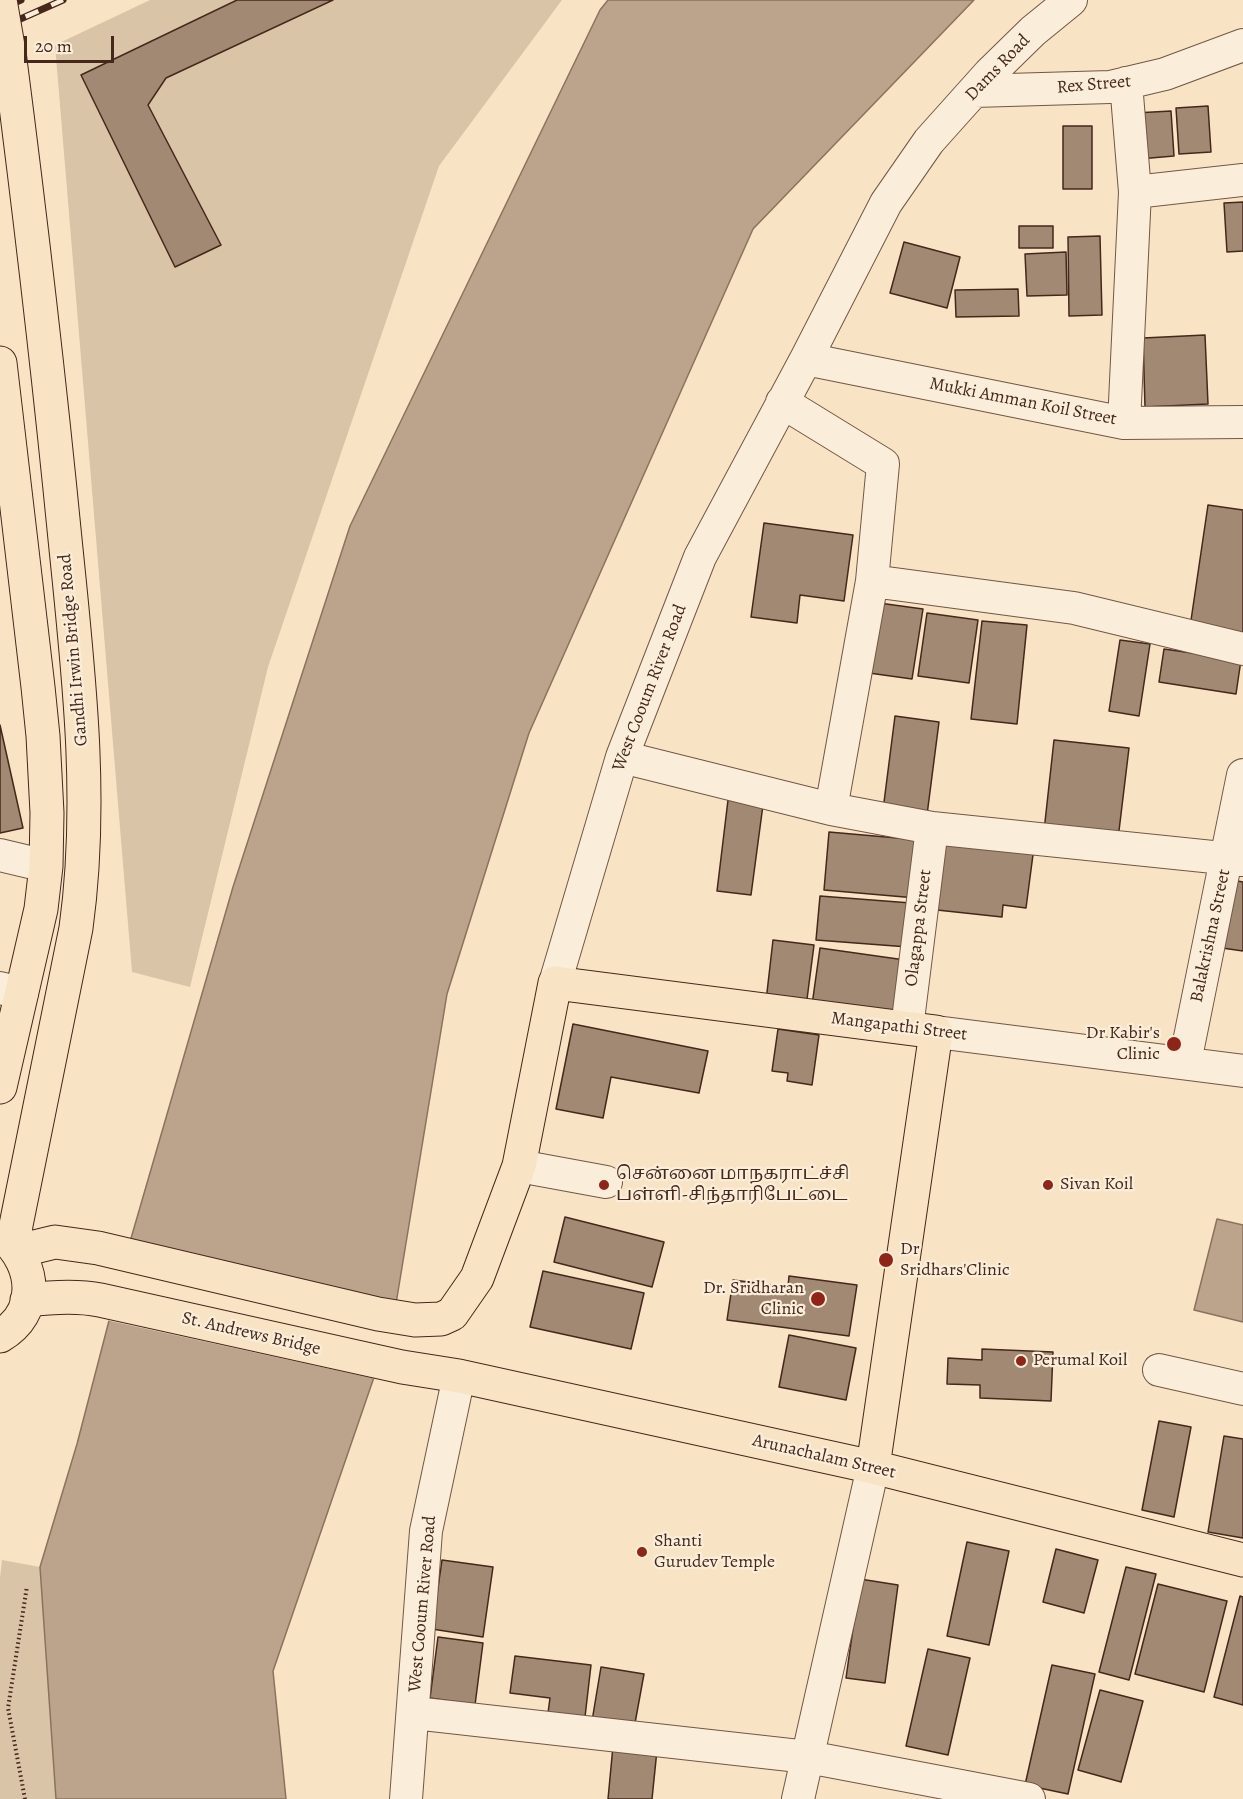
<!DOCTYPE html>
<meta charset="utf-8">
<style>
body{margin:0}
#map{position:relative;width:1243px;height:1799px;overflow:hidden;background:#f8e4c5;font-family:Alegreya,serif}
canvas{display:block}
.scale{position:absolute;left:24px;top:36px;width:90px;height:27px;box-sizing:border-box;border:3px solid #45271b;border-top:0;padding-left:8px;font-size:18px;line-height:21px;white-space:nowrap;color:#45271b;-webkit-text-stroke:4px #faedd9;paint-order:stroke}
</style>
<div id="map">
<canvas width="1243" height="1799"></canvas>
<div class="scale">20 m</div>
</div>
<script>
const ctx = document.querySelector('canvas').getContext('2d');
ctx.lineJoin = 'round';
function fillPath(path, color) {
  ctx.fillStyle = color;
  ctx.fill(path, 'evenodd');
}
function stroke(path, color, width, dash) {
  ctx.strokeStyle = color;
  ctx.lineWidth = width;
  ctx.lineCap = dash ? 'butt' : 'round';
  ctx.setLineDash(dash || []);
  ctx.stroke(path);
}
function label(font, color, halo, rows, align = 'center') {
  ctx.font = font + ' Alegreya,"Noto Serif Tamil",serif';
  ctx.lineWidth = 4.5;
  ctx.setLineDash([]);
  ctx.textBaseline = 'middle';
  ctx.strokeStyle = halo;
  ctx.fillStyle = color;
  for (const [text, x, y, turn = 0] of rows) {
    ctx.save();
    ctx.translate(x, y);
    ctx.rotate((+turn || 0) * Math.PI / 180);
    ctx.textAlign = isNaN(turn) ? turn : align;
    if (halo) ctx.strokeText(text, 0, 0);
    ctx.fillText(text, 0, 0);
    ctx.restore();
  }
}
fillPath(new Path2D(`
 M150,0H562L439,166L268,667L190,987L132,972L55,45Z
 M2,1560L40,1567L56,1799H0V1578Z`), '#dac4a8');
const water = new Path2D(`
 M608,0H974L753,229L529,733L447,994L393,1322L273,1671L286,1799H56L40,1567L77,1444L125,1259L233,887L350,526L600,10Z
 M1217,1219L1243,1225V1322L1194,1310Z`);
fillPath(water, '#bba48b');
stroke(water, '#8c725e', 1.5);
fillPath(new Path2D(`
 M121,1263L396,1322L376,1379L106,1320Z`), '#f8e4c5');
const building = new Path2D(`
 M237,0H333L166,78L148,105L221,245L175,267L81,75Z
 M1208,106L1211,152L1179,154L1176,108Z
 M1171,111L1174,156L1139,159L1135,113Z
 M1063,126H1092V189H1063Z
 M1243,202V251L1227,252L1224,203Z
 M1019,226H1053V248H1019Z
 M1100,236L1102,315L1069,316L1068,237Z
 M904,242L960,257L947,308L890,293Z
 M1066,252L1067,295L1027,296L1025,254Z
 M1018,289L1019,316L956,317L955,290Z
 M1205,335L1208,404L1145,407L1143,338Z
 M1208,505L1243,510V634L1190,627Z
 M764,523L853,535L844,601L800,595L797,623L751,617Z
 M879,603L923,609L912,679L869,673Z
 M927,613L978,620L969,683L918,676Z
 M982,621L1027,625L1017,724L971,719Z
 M1120,640L1150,644L1139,716L1109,711Z
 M1164,649L1241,660L1236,694L1159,682Z
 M895,716L939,722L927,815L883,810Z
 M0,725L23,828L0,833Z
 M1054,740L1129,748L1118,839L1044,831Z
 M728,800L763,805L751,895L717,891Z
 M829,832L920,840L916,898L824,890Z
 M946,837L1034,847L1026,908L1003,905L1002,917L937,910Z
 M1232,880L1243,882V951L1222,948Z
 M820,896L911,903L908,947L816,940Z
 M773,940L814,945L806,1007L766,1001Z
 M820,948L905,960L898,1016L812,1005Z
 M573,1024L708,1051L699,1093L611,1077L603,1118L556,1109Z
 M778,1029L819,1035L812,1085L787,1081L788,1073L772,1071Z
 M565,1217L664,1242L652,1287L554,1262Z
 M543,1271L644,1293L631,1349L530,1327Z
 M789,1276L857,1285L849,1336L727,1320L733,1280L788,1287Z
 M789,1335L856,1348L846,1400L779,1387Z
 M982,1349L1053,1352L1051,1401L980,1398V1385L947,1384L948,1358L982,1360Z
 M1159,1421L1191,1427L1174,1517L1142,1510Z
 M1224,1436L1243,1439V1538L1208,1532Z
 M967,1542L1009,1551L989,1645L947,1636Z
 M1056,1549L1098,1560L1084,1613L1043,1602Z
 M442,1560L493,1567L483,1637L432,1629Z
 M1126,1567L1156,1574L1129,1680L1099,1672Z
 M860,1579L898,1585L885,1683L846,1678Z
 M1158,1584L1227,1601L1204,1692L1135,1674Z
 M1240,1596L1243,1597V1705L1214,1697Z
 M438,1637L483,1643L475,1705L430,1698Z
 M928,1649L970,1658L948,1755L906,1746Z
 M515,1656L591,1665L585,1717L548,1713L550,1698L510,1693Z
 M1052,1665L1095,1674L1068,1794L1025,1785Z
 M601,1667L644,1674L633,1734L591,1727Z
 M1100,1690L1143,1701L1121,1782L1078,1770Z
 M613,1746L657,1750L652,1799H608Z`);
fillPath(building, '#a28973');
stroke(building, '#45271b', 1.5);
const minor = new Path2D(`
 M974,91L1110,87L1165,74L1243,45
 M1135,192L1243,180
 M806,359L1124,423L1243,422
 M782,402L883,464L872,581L831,809
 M1124,423L1135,192L1126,83
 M872,581L1074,608L1243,649
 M622,757L831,809L932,828L1243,860
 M0,855L46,866
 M555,983L622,757L700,557L806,359L886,203L929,141L989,74L1033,31L1071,0
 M0,988L22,993
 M907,1028L932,828
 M936,1032L1243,1071
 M1185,1062L1243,775
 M519,1166L606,1182
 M1159,1370L1243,1389
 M414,1713L808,1757L1029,1799
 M406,1799L426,1531L459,1376
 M798,1799L873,1467`);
const major = new Path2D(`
 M9,52C30,214 49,376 65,539C78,668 94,799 76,928L16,1225L14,1246
 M0,363L38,687L43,736L47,813L46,866L41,909L0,1087
 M18,1251L55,1242L98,1248L378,1314L415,1320L441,1319L452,1314L477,1278L519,1166L555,983L936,1032L873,1467
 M27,1300C51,1297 76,1295 100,1300L402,1367L459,1376L873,1467L1243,1560
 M0,1336C40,1313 36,1265 4,1237`);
stroke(minor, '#725646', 34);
stroke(major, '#45271b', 35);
stroke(new Path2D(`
 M25,1799L8,1708L27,1586`), '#45271b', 4, [1.5, 3]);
stroke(minor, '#faedd9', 32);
stroke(major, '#f8e4c5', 33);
const rail = new Path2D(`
 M0,9L21,0
 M0,28L63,0`);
stroke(rail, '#45271b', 7);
stroke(rail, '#faedd9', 4.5, [14]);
const majorBridge = new Path2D(`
 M0,0L9,52`);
stroke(majorBridge, '#45271b', 35, []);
stroke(majorBridge, '#f8e4c5', 33);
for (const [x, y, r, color] of [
 [1174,1044,8,"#8f2418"],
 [604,1185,6,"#8f2418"],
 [1048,1185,6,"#8f2418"],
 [886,1260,8,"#8f2418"],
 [818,1299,8,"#8f2418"],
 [1021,1361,6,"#8f2418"],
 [642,1552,6,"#8f2418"]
]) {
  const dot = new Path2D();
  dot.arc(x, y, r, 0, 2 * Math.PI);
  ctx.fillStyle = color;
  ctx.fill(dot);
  stroke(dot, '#faedd9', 2);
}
label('18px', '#45271b', '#faedd9', [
 ["Dams Road",998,68,-46],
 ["Rex Street",1094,85,-5],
 ["Mukki Amman Koil Street",1023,402,11],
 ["Gandhi Irwin Bridge Road",74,650,-95],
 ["West Cooum River Road",650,688,-69],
 ["Olagappa Street",919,928,-83],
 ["Balakrishna Street",1211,936,-78],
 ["Mangapathi Street",899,1027,7],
 ["St. Andrews Bridge",251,1334,13],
 ["Arunachalam Street",824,1457,13],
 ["West Cooum River Road",423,1604,-85]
]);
label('18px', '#45271b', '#faedd9', [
 ["Dr Kabir's",1160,1034,"right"],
 ["Clinic",1160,1055,"right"],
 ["சென்னை மாநகராட்ச்சி",616,1175],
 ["பள்ளி-சிந்தாரிபேட்டை",616,1196],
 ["Sivan Koil",1060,1185],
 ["Dr",900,1250],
 ["Sridhars'Clinic",900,1271],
 ["Dr. Sridharan",804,1289,"right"],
 ["Clinic",804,1310,"right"],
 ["Perumal Koil",1033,1361],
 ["Shanti",654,1542],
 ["Gurudev Temple",654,1563]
], 'left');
</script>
